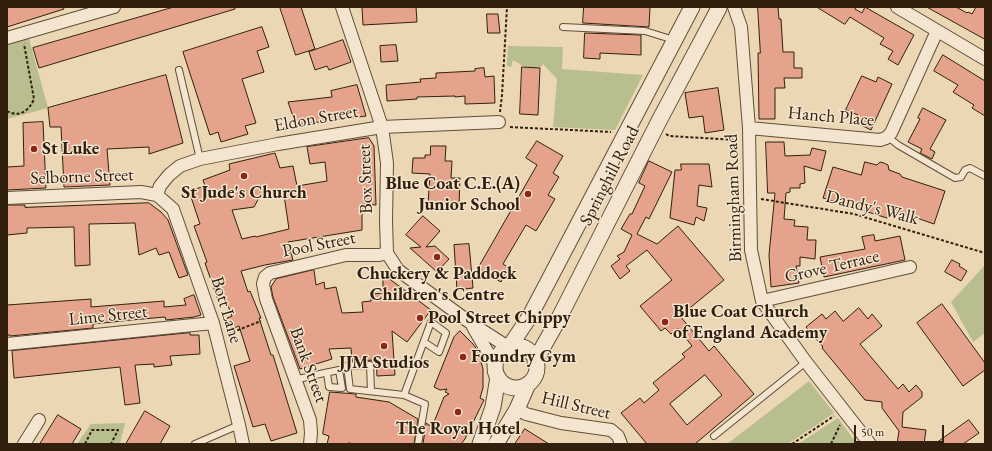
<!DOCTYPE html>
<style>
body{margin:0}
#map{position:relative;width:992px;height:451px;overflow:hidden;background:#ecd7b5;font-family:"EB Garamond",serif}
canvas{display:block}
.frame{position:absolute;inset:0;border:8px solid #31200e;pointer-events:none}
.scale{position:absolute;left:854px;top:425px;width:90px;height:18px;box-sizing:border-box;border:2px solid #31200e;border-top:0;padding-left:5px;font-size:12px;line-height:14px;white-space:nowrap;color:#31200e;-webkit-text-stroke:3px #f3e5cf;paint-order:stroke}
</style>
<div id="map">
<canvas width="992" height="451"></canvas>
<div class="frame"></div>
<div class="scale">50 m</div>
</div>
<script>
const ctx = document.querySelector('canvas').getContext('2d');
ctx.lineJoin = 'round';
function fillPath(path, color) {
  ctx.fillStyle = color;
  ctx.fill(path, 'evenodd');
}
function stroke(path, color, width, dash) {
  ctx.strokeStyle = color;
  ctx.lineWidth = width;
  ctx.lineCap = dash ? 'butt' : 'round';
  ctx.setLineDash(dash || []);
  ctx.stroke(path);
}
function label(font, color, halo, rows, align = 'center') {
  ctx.font = font + ' "EB Garamond",serif';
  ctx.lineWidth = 3;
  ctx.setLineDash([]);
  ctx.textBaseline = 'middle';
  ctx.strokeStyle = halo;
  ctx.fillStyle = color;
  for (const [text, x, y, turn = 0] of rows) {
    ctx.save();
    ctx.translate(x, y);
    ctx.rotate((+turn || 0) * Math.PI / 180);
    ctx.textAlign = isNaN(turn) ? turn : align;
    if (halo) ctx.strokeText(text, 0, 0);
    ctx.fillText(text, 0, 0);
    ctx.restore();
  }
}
fillPath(new Path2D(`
 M28,35L48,108L7,119V41Z
 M508,46L563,47L562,69L643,75L615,130L553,127L557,79L543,64L540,68H526L513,60L511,67L507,66Z
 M985,265V333L973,342L951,302Z
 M809,381L834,413L788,444H727Z
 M838,418L857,444H798Z
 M125,423L120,444H77L91,424Z`), '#b8be8d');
const building = new Path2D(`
 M7,7H63L64,9L7,27Z
 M174,7H235V9L39,68L33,48Z
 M280,7H301L315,49L296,55Z
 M377,7H416L417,22L363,25L362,8Z
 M584,7H650L649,27L583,23Z
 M758,7H778L779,19H781L783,52H794V68H802V78H784L785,88H775V119H759L758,53H760Z
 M817,7H856L855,9L862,13L865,7L914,35L898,65L888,59L893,51L880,44L884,38L850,17L845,24Z
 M927,7H956L967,13L968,12L972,14L976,7H985V39Z
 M487,14H498L500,33H488Z
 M262,27L269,47L257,51L264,72L242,79L256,123L245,126L248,134L221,142L218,132L210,135L183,52Z
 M585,33L641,35V55L600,53V59L584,58Z
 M343,40L351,62L329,70L327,66L315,70L309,52Z
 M396,45L398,61L381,62L380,46Z
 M943,55L985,81V116L972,108L974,105L953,92L958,85L934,71Z
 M522,67L540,68L538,115L520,114Z
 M484,68L485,77L494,76L495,103L465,104V96L455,97V96L417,97V99L387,101L386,85L421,82L420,79L436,78V73L475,71V69Z
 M166,75L183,143L149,154V147L107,149L110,185L64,187L61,127H50L48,108Z
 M862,76L876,82L878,77L892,84L871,130L855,122L858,115L846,110Z
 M357,85L366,116L296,125L288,102L332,97L331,91Z
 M718,88L724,130L705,133L703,116L689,118L685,93Z
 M923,108L946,120L930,149L935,152L932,159L920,153L922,149L908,142L920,119L918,118Z
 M43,122L46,188L7,190V167L24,166L23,123Z
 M369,138L374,146L376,205L362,204V230L288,242L293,260L265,265L241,271L248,292L250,291L261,318H259L271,355H273L297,433L271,441L265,424L253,427L234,366L250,361L239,326L232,329L227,318L232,316L225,298L218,300L205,263L207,262L194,226L200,224L189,191L205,186L203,180L230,170L229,164L275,153L280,168L293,166L297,186L327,181L325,162L310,164L307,147ZM284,195L289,229L256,237L255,236L242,239L232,210L254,207L259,198Z
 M537,141L563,156L553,173L559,177L548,195L555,199L536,231L526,225L503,264L509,268L501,282L478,268L537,165L526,158Z
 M766,142H784L785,156L810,155L812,148L826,151L821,171L804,166L805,183L800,184V188H790V192L786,193L784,219L795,220L794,226L808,227L807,240H816L815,259L800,257V266H796L799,283L771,287L769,255L775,193H768Z
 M431,146H446L445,161H452L451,178H460L459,206L428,204L430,174L412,173L413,158H425V155H430Z
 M649,161L672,172L649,219L646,217L637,234L657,244L678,226L724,280L680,316L709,351L714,346L754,394L695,444H647L621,413L640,398L644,403L659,390L653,383L685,357L682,354L692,346L678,328L671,334L665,328L661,331L640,306L672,280L647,250L626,266L630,271L620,279L611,266L620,259L617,256L624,252L632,235L621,229L630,214H632L645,186L639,183ZM705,375L722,395L687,425L670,404Z
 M865,162L877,165L880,162L884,163L888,165L889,170L900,174L902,177L945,191L934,224L897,211L887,218L823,198L833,167L861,175Z
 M681,164H709L712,187L699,185L697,206L707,208L704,221L696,217L694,225L670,218L675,170H681Z
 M149,203L161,212L168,220L188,275L179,278L169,252L159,255L156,248L139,255L135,223L89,224L90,265L75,266L74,227L27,228V233L7,235V205H25V207Z
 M423,216L440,231L426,247L435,246L449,259L437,272L410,248L421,247L406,235Z
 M874,235L875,241L900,236L905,260L824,277L820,257L865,249L862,237Z
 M469,244L473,288L457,290L454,245Z
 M952,260L960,264L959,266L967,271L961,281L945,272Z
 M314,270L316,285L324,282L325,289L336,287L342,313L363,312L362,302L371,301V294L383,293V274L431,310L407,342L392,331L395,375L377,376L376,360L352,361L351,348L329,349L332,359L300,369L273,297L271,287L276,279Z
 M194,295L201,315L194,317L166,320L165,317L131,320L93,324V328L10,336V335H7V305L91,299V307L164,301V307L186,305L184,299Z
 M942,304L985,363V370L963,386L917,323Z
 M859,308L868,319L872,314L882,326L860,344L898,389L903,384L909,392L916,385L922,392V397L903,412L902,427L926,430L924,444H897L899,431L882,408V402L865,400L822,348L823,347L806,327L822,314L826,319L835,311L843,321Z
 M460,331L473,344L478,351L483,369V388L480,398L484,400L465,439L461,444H423L426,423L432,427L444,397L449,394L445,392L447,389L440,390L434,387L454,337Z
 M190,333V335H199L200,354L170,356L172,365L154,367V364L135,365L140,403L125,405L120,367L14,378L12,351Z
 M330,392L356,394V397L389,402L418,419L414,444H356L348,443L347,444H327L329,436L323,434Z
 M145,411L170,426L160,444H126Z
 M58,415L81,429L72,444H40Z
 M969,420L979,433L963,444H935Z
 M525,429L549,444H515Z`);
fillPath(building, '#e4a38a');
stroke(building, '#31200e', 1);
const service = new Path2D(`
 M563,27L645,31L674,40
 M179,70L200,159
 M888,137L898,145L955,178L961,177L965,170L970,168L985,176
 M295,380C310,376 324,373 339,370L342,388L329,387L327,373
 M371,391L370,365L347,366L350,389L404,395
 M714,436L806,362
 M195,444L239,425
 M418,444L425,404L404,395L431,322L446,333L439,352L424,342`);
const minor = new Path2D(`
 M342,7L382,127L387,163L386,221L387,253L398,270L472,324L508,347
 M734,7L741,27L749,128L751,250L762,301L806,362L870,444
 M897,7L985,59
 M7,38L114,7
 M749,128L880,140L886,138L891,133L937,31
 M157,195L160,186L169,175L180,166L200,159L278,144L382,127L499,122
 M157,195L173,209L213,323L239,425L243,444
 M7,198L141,192L157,195
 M762,301L910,267
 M473,327L495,365
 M7,344L213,323
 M517,409L526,414L561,423L611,430L618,436L621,444
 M24,444L39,420
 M310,444L311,433L310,420L266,299L263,284L265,277L270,273L346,255H379L387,253`);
const tertiary = new Path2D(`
 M510,346L530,316L692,7
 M495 367a21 21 0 1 1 42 0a21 21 0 1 1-42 0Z
 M535,361L557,322L660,119L719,8
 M480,444L493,407L498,377
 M496,444L517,409L528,384`);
stroke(service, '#604e38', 8);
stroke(minor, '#604e38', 14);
stroke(tertiary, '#604e38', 17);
stroke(new Path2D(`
 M7,111C19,118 29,111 34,99L24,44
 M500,112L502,95L507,7
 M510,127L611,132
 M666,134L669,136L737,140
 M761,199L854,214L985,253
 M228,334L261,321
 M85,444L92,430H118L111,444
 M792,444L834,416
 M831,444L840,425`), '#31200e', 2, [3, 2]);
stroke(service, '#f3e5cf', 6);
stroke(minor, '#f3e5cf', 12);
stroke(tertiary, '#f3e5cf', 15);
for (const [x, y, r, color] of [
 [34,149,4,"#8f2418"],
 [244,176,4,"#8f2418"],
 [528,194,4,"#8f2418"],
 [437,257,4,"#8f2418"],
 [420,318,4,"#8f2418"],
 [665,322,4,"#8f2418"],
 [384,346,4,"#8f2418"],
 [463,357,4,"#8f2418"],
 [458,412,4,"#8f2418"]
]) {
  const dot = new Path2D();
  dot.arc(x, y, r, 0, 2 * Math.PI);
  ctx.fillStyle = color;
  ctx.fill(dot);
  stroke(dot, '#f3e5cf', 1.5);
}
label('18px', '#31200e', '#f3e5cf', [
 ["Hanch Place",831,117,5],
 ["Eldon Street",316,119,-10],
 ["Springhill Road",610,176,-63],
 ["Selborne Street",82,177,-2],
 ["Box Street",366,179,-92],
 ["Birmingham Road",734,198,-92],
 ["Dandy's Walk",872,208,14],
 ["Pool Street",319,245,-11],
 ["Grove Terrace",832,267,-13],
 ["Bott Lane",226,310,73],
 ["Lime Street",108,316,-6],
 ["Bank Street",308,365,70],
 ["Hill Street",576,406,13]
]);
label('bold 18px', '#31200e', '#f3e5cf', [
 ["St Luke",42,149],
 ["Blue Coat C.E.(A)",520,184,"right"],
 ["Junior School",520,205,"right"],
 ["St Jude's Church",244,193,"center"],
 ["Chuckery & Paddock",437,274,"center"],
 ["Children's Centre",437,295,"center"],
 ["Blue Coat Church",673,312],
 ["of England Academy",673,333],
 ["Pool Street Chippy",428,318],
 ["Foundry Gym",471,357],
 ["JJM Studios",384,363,"center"],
 ["The Royal Hotel",458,429,"center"]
], 'left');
</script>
